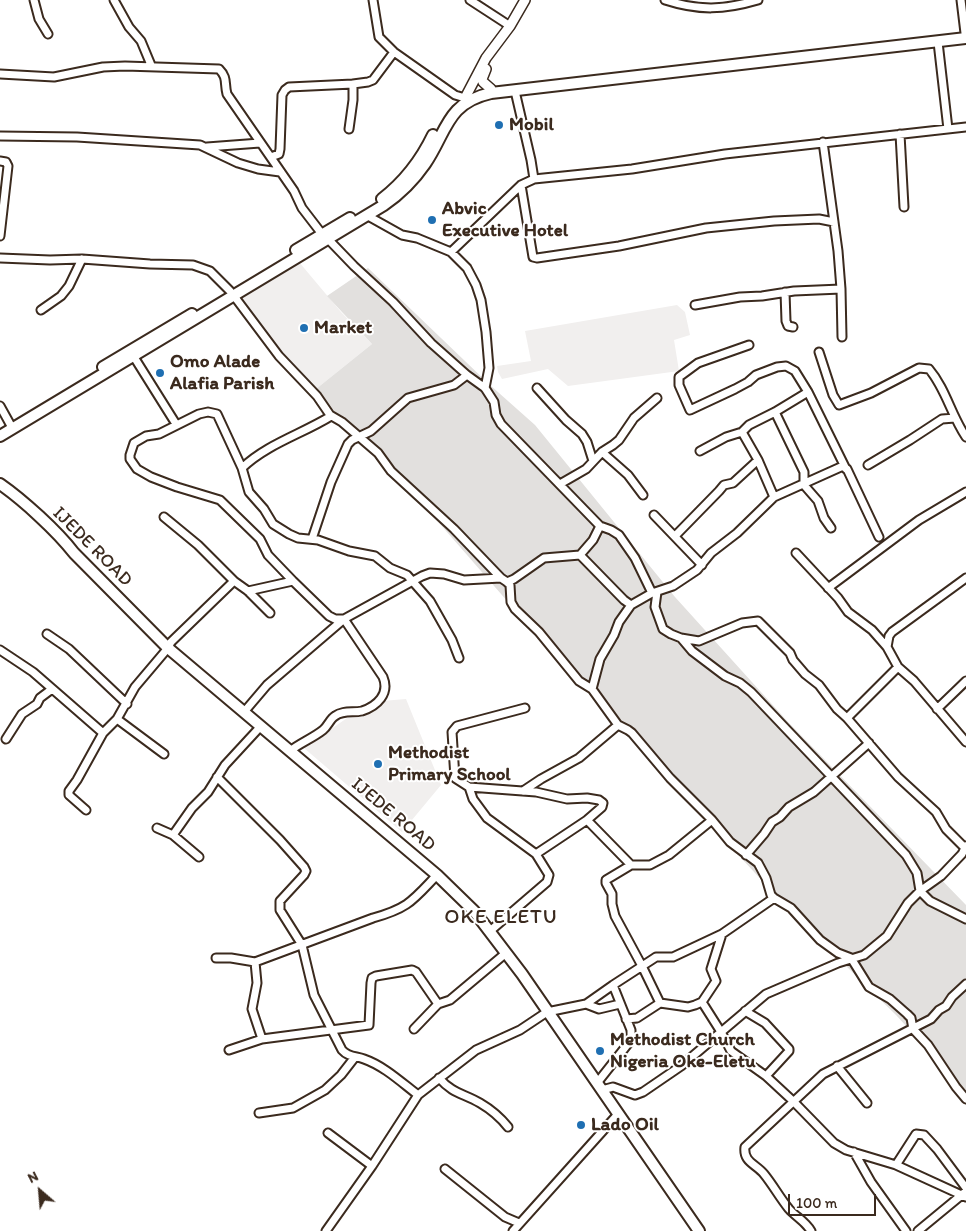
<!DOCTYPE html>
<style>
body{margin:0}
#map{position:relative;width:966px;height:1231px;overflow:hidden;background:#fff;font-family:Itim,sans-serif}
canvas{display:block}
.north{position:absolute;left:15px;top:1166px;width:50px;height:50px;-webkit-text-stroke:4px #fff;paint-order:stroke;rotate:333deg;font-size:14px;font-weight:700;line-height:20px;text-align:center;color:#3b2a1e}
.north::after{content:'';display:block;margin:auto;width:18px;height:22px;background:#3b2a1e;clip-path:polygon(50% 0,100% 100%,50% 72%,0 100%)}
.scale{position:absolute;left:788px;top:1194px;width:88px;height:22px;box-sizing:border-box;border:2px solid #3b2a1e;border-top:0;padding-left:6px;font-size:15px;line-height:18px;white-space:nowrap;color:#3b2a1e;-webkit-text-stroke:4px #fff;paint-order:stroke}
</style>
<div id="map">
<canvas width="966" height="1231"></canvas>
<div class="north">N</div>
<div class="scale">100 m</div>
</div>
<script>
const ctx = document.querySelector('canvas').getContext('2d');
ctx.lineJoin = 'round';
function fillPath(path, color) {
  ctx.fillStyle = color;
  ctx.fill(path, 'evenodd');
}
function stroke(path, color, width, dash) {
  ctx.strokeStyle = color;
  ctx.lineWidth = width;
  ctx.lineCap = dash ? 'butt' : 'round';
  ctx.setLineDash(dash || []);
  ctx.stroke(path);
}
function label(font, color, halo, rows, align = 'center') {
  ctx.font = font + ' Itim,sans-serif';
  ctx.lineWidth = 4;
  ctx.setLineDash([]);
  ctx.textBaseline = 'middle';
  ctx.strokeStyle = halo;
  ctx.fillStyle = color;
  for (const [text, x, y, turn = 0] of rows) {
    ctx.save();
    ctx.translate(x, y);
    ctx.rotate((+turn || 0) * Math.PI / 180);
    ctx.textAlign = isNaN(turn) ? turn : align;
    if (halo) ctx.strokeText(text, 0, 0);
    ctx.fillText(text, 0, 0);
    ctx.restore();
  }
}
fillPath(new Path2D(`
 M299,262L341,312L372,344L311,393L269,351L232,300Z
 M677,305L685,312L690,335L674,340L679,371L568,386L548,369L502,379L498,372L497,366L531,361L525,331Z
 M406,699L441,785L402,832L304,748L370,702Z`), '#f1efee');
fillPath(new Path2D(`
 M368,268L490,385L535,425L675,597L789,723L966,905V1092L896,1015L793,914L577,681L419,500L311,393L372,344L327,296Z`), '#e2e0de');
const minor = new Path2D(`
 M34,0L39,19L48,34
 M114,0L129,27L141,41L151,65
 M373,0L379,37L394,52L455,95L465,98
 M470,0L510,26
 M665,0C699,11 724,10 758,0
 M961,0L965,33
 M938,42L948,129
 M0,74L54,77L103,67L125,66L219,69C228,78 224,83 227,94L294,191L302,208L322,234
 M515,91L531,160L534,179L521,185L533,257L537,258L619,246L706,228L774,221L819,219L834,222
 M349,129L353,100V84L368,82L373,80L394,52
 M900,134L904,207
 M0,136L77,137L200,145L238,163L258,169L280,172
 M207,147L260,143
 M271,157L279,154L280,149L282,95L285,90L289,87L353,84
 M0,161L6,162L8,166L0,236
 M534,179L632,169L725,154L966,127
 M368,216L402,235L417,238L451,252L467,268L476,285L481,300L486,332L489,368L485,388
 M328,239L354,266L393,302L431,343L467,375L485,388L494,402L496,415L501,424L600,526L611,530L619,535L635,558L652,593
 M451,252L521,185
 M0,258L50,260L82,259L150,264L193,265L210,271L230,291
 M841,289L842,337
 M785,292L786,321L788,326L793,327
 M234,296L279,356L317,396L330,415L342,422L378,453L391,471L454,529L501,578
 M695,305L740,297L762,296L794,291L841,289L838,251L823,142
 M41,310L61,296L69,286L82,259
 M749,345L698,363L679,377V385L690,410L735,389L748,382L756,375L777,367L786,366L795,371L808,392L846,469
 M819,352L833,395L839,405L871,393L919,368L929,369C946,389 951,415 966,437
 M134,357L176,424
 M537,388L566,420L582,434L587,442L593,461
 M0,406L10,424
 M775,412L804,472V485L818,501L824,518L831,528
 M742,432L758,460L774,497
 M700,451L726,437L742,432L749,425L775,412L808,392
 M602,452L628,475L643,495
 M868,465L910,440L942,419L955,418
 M242,468C267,444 302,434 331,416
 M560,484L586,469L602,452L613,445L619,440L634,418L657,398
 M654,515L702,565
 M164,517L198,545L234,581L248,591L270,613
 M675,536L719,491L724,485L733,483L758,460
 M312,539L331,482L348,444L352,440L371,431L408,398L454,385L467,375
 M796,553L838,598L848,612L872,630L887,647L898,667L914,681L966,742
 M580,555L624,600L631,605
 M507,582L514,579L544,558L580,555L593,540L600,526
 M828,588L919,520L966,492
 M248,591L293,581
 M657,592L655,607L663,629L671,634L681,638L692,651L725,676L740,683L751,692L906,855L917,873L920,891L930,901L966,919
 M47,634L69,649L127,704
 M681,638L699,641L742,623L758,621L790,653L793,660L805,674L819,685L837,709L847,718L898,777L936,812L946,829L965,848
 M887,647L889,636L892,632L966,578
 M0,650L33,672L103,733
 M592,689L600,659L614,635L619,622L631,605L652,593L673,586L697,570L711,553L737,533L774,497L843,466L847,469L879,537
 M525,708L457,726L452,732L455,778L469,787L536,792L567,799L587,798L599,800L603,803L602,807L587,820L536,854
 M937,709L966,681
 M244,712L267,685L344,619L422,576L430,573L444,574L464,580L501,578L507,582L510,585L511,602L515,609L539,632L579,681L592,689L618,725L628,730L632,733L670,778L712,820L730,842L758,863L766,878L771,895L774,898L791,908L820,940L838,953L851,958L869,987L890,999L907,1014L911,1018L913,1029L928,1045L956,1087L966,1099
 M847,718L898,667
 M117,719L164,754
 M6,739L22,714L37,704L40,698L52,689
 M290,751C300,743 313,738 323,730C328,726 330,719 335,716C343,710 353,713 362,711C377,706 390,694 383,677L344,619H335L329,616L293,581L268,555L260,539L220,500L177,487L151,477L137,469L130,459V455L134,443L146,436L159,434L199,414L208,412L217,414L242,468L249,492L264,509L273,524L289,534L298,538L318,540L349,551L375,556L390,568L407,575L430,601L452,640L459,658
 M217,777L280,840L304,867L306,871L304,875L280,901V910L302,945L314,995L342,1050C348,1057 356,1056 364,1059C384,1066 401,1082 418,1095
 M469,787L473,799L487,818L536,854L549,875L547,882L490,931
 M523,791L541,779L579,758L618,725
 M86,810L69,795V791L77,780L103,733L117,719L135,687L168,648L171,642L234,581
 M587,820L631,865
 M157,828L173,835L199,857
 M173,835L192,808L208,792L225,765L261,726
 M746,855L764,834L772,822L780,817L789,807L814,792L869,743
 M216,958H231L255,962L373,918C409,908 413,900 437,875
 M255,962L257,983L252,1009L262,1039
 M702,1002L721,1032L731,1051L766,1076L793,1101L834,1143L846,1150L896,1165L966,1197
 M660,1003L642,966L615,916L612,904V894L606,883V880L631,865H650L669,855L712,820
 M586,1004L599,1009L620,1004
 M745,1011L765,1023L789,1049V1051L766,1076
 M626,1019L637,1018L660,1003L688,1007L695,1005L702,1002L716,981L711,969L722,934
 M414,1029L438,1004L450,1000L506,953
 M229,1050L262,1039L369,1025L371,983L372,978L376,976L412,970L416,972L438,1004
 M837,1066L867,1103
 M439,1078C453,1094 463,1093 480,1103C492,1110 500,1117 508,1127
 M597,1083L631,1040V1030L613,985
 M602,1090L613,1087L635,1095L643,1092L681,1066L766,994L838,963L864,955L887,936L908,903L920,891L941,876L962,854L966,846
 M259,1113L293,1108L325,1090L341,1075L355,1057
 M328,1133L372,1166
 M854,1152L871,1182L906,1231
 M896,1165L916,1134L924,1135L937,1149L966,1188
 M445,1169L505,1217L519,1223
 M326,1231L372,1166L418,1095L476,1050L520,1030L547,1012L586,1004L613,985L653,959L656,957H673L722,934L774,898
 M513,1231L618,1114
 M811,1231C805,1221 796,1217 789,1209C780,1198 773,1185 764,1174C756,1164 743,1162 745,1147L823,1074L931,1019L939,1010L946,1006L952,997L966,984
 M918,1231L964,1193`);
const tertiary = new Path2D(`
 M486,69L482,79L483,82L491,89
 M465,98L486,58L510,26L525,0`);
const secondary = new Path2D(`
 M382,199C404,182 421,160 433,135
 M296,250L350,218
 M103,367L192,314
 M0,436L384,205C400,194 414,180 425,164C447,132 446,103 491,93L966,38
 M0,484C23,500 57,531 74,553L168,648L437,875L474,911L522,974L699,1231`);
stroke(minor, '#3b2a1e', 11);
stroke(tertiary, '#3b2a1e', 12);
stroke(secondary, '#3b2a1e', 14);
stroke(minor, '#fff', 7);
stroke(tertiary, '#fff', 9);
stroke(secondary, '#fff', 10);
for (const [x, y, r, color] of [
 [499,125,5,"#1f6fb2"],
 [432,220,5,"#1f6fb2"],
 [304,328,5,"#1f6fb2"],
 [160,373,5,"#1f6fb2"],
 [378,764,5,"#1f6fb2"],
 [600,1051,5,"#1f6fb2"],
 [581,1125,5,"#1f6fb2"]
]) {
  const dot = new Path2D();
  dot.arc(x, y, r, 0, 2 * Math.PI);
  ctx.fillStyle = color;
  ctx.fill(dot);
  stroke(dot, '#fff', 2);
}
label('bold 19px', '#3b2a1e', '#fff', [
 ["Mobil",509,125],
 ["Abvic",442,209],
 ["Executive Hotel",442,231],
 ["Market",314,328],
 ["Omo Alade",170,362],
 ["Alafia Parish",170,384],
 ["Methodist",388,753],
 ["Primary School",388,775],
 ["Methodist Church",610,1040],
 ["Nigeria Oke-Eletu",610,1062],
 ["Lado Oil",591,1125]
], 'left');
label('19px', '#3b2a1e', '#fff', [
 ["IJEDE ROAD",92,547,45],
 ["IJEDE ROAD",393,815,40]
]);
ctx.letterSpacing = '1px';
label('21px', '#3b2a1e', '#fff', [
 ["OKE ELETU",501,918]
]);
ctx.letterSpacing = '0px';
</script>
